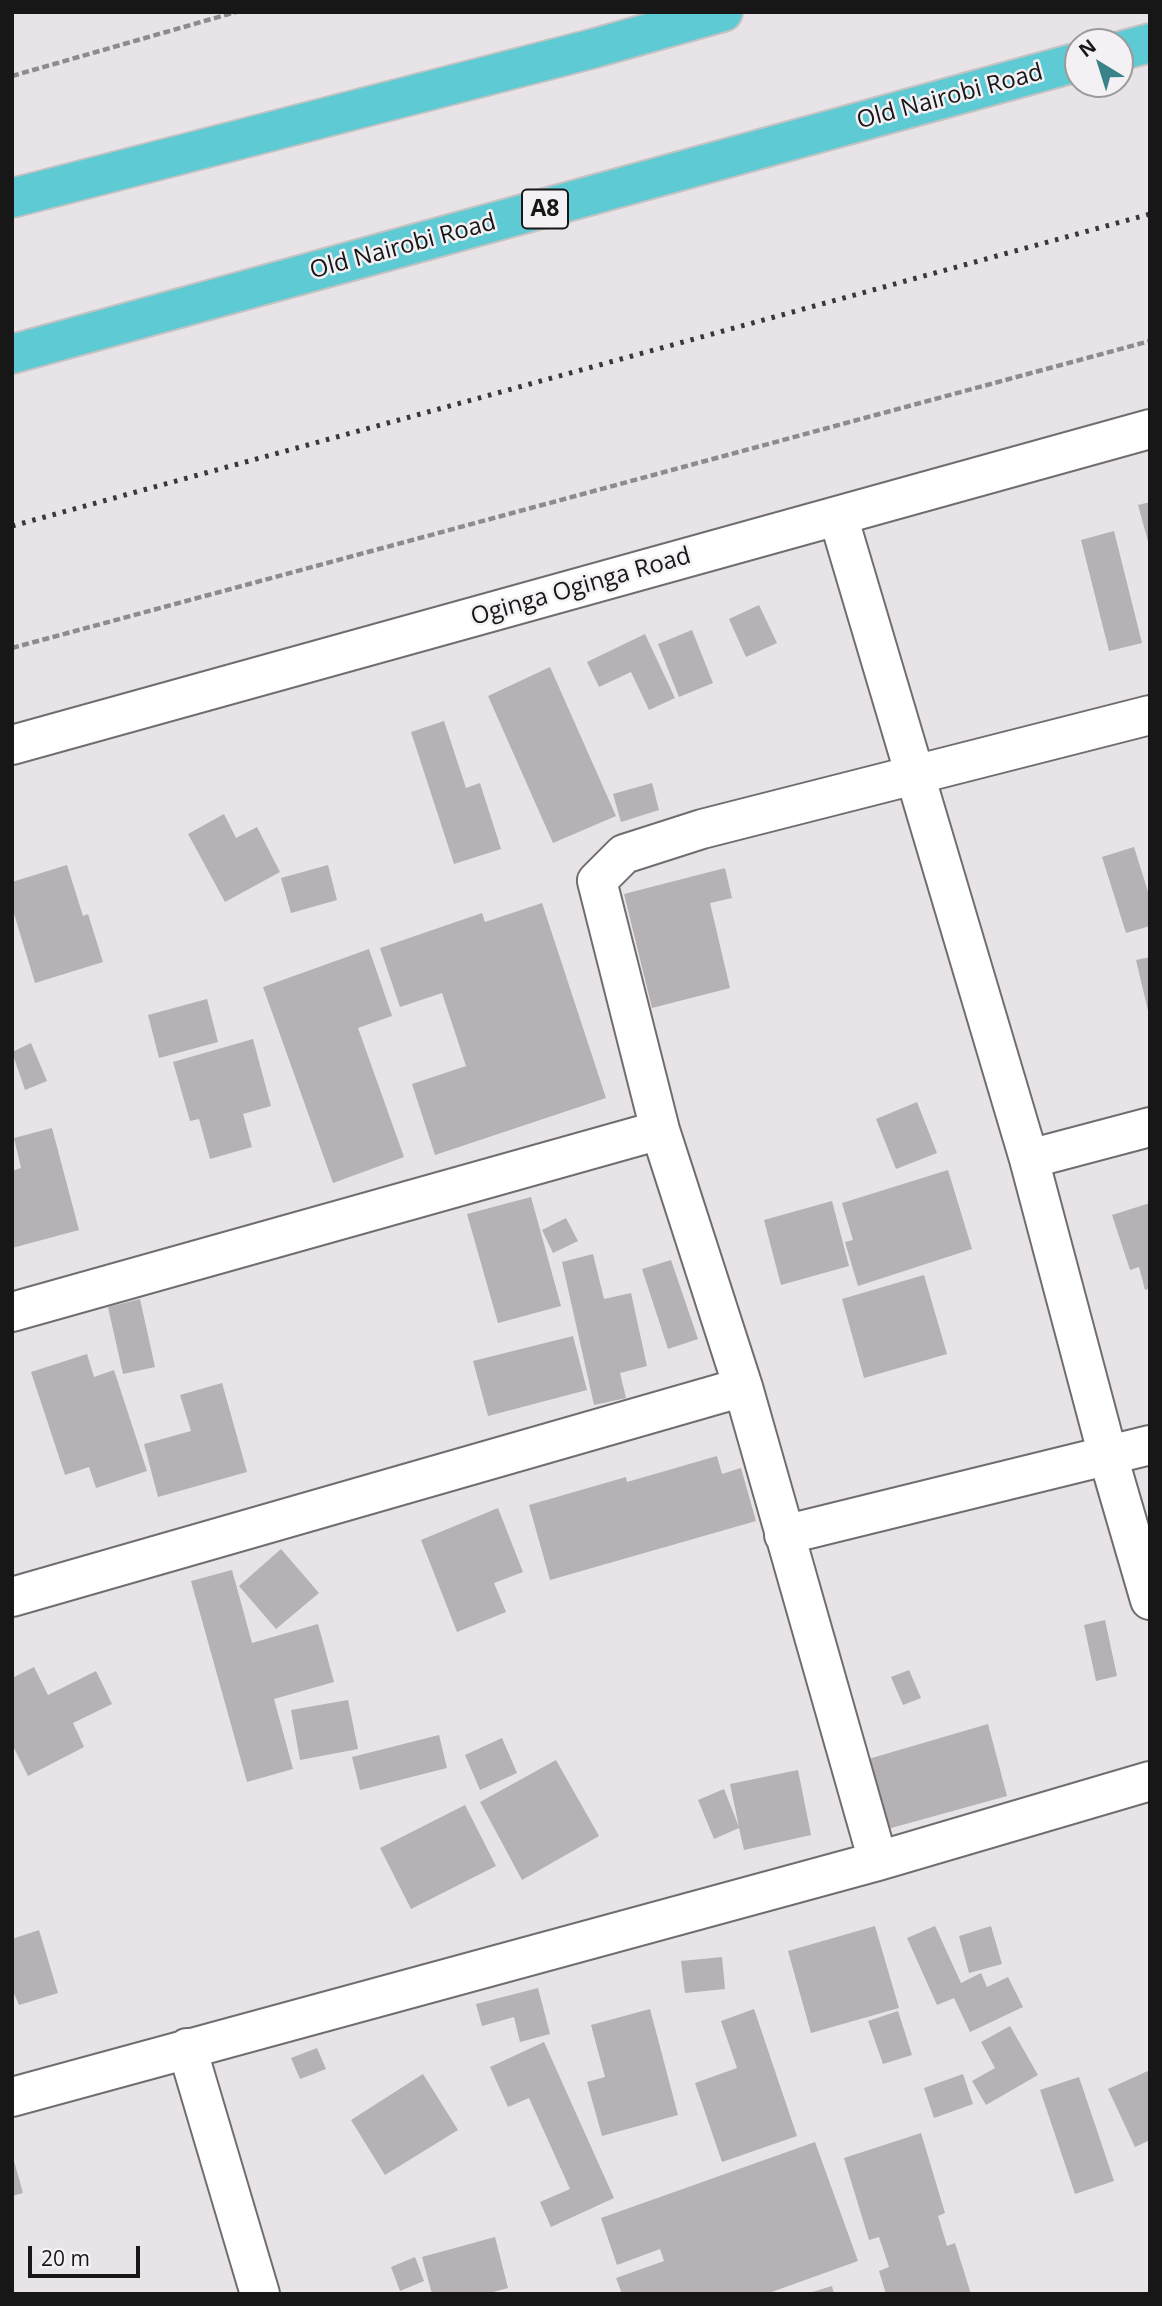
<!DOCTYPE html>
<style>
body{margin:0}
#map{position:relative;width:1162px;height:2306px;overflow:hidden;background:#e7e3e7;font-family:"Open Sans",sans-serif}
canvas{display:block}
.frame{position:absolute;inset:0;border:14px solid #181718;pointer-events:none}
.north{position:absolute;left:1064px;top:28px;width:70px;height:70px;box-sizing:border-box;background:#f4f1f4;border:2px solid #9c9a9c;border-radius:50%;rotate:322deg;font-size:19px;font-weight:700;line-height:28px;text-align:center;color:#181718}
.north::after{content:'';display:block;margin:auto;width:24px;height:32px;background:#3a8289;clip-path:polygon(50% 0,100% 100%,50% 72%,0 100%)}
.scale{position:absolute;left:28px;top:2246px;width:112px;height:32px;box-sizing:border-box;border:4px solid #181718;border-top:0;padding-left:9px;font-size:21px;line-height:24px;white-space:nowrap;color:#181718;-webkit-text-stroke:5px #f4f1f4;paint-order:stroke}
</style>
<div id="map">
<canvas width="1162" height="2306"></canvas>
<div class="frame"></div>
<div class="north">N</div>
<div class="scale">20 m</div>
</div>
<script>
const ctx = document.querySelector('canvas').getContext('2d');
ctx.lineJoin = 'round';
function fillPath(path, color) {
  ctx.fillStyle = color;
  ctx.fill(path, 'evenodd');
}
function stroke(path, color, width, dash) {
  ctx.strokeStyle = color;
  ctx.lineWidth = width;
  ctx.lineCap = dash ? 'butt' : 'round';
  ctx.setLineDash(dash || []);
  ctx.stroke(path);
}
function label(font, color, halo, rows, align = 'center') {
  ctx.font = font + ' "Open Sans",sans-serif';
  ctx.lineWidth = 5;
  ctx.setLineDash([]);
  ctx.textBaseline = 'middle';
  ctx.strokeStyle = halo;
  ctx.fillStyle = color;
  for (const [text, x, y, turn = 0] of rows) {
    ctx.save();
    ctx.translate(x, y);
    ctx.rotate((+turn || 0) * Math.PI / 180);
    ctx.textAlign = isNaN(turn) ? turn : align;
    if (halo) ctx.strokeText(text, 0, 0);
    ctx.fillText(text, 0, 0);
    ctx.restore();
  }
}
fillPath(new Path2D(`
 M1150,502V545H1149L1138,505Z
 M1114,531L1142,643L1109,651L1081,540Z
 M759,605L777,643L746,657L729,619Z
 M692,630L713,683L679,697L658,644Z
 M645,634L675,698L649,710L631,672L599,687L587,662Z
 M550,667L616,816L553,843L488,696Z
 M444,721L466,788L480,783L501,849L454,864L411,732Z
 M652,783L659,810L621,822L613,794Z
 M224,814L236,838L257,827L280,872L225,902L188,834Z
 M1134,847L1150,898V926L1126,933L1102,857Z
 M67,865L83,916L88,914L103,962L35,983L12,907V882Z
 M328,865L337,900L291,913L281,878Z
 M725,868L732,898L710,903L730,988L652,1008L624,894Z
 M542,903L606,1098L435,1155L412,1084L466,1066L442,993L400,1007L380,948L482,913L485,922Z
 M369,949L392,1016L358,1028L404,1157L333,1183L263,987Z
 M1150,957V1015H1149L1136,960Z
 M207,999L218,1042L159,1058L148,1015Z
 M253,1039L271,1106L243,1114L252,1147L210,1159L199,1119L190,1121L173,1062Z
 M31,1043L47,1081L25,1090L12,1052Z
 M917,1102L937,1153L896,1169L876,1119Z
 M52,1128L79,1230L12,1248V1171L21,1168L14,1138Z
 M948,1170L972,1249L858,1286L845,1242L853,1240L842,1203Z
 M531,1197L561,1306L498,1323L467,1214Z
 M832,1201L849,1266L781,1285L764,1220Z
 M1150,1203V1288L1145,1290L1139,1267L1130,1270L1112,1215Z
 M566,1218L578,1241L553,1253L542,1230Z
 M593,1254L604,1299L631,1293L647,1366L620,1373L626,1398L594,1405L562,1262Z
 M671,1260L698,1339L668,1349L642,1269Z
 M924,1275L947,1354L864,1378L842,1299Z
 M140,1299L155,1367L123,1374L108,1307Z
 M573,1336L587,1390L488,1416L473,1361Z
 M87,1354L94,1377L114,1370L147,1471L96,1488L89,1467L65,1475L31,1372Z
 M222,1383L247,1472L158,1497L144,1444L191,1431L180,1395Z
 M717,1456L722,1474L741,1468L756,1521L550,1580L529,1505L626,1477L627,1482Z
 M498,1508L523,1572L494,1583L506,1612L457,1632L421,1540Z
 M281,1549L319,1593L276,1629L239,1586Z
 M232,1570L252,1643L318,1624L334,1682L274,1699L293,1769L247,1782L191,1581Z
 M1105,1620L1117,1676L1096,1681L1084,1625Z
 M34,1667L48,1695L96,1671L112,1704L73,1723L84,1747L28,1776L12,1744V1678Z
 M909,1670L921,1698L903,1705L891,1677Z
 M348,1700L358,1749L300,1760L291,1710Z
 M988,1724L1007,1796L884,1830L865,1760Z
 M439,1735L447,1768L360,1790L352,1757Z
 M502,1738L517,1773L480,1790L465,1755Z
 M556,1760L599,1836L522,1880L480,1802Z
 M798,1770L811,1835L744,1850L739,1828L714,1839L698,1800L724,1789L739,1827L730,1784Z
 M465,1805L496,1866L411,1909L380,1848Z
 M875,1926L899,2008L811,2033L788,1951Z
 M935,1926L961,1983L981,1973L987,1987L1008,1977L1023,2007L970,2032L954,1998L937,2005L907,1938Z
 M991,1926L1002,1964L969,1973L959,1936Z
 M39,1930L58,1993L19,2005L12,1989V1939Z
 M722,1957L725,1989L685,1993L681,1961Z
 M538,1988L550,2034L520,2042L514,2017L482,2026L476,2004Z
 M650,2009L678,2115L602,2136L587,2082L605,2077L591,2025Z
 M754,2009L797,2136L722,2162L695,2083L737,2068L721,2021Z
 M898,2011L912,2055L883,2064L868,2021Z
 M1010,2026L1038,2075L986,2105L972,2081L995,2068L981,2042Z
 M544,2042L614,2198L551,2227L540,2202L570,2189L529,2098L508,2107L490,2067Z
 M317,2048L326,2069L300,2079L291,2058Z
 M1150,2070V2140L1135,2147L1108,2089Z
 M423,2074L458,2130L385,2175L351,2120Z
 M963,2074L973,2104L934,2118L924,2088Z
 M1079,2077L1114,2181L1075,2194L1040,2090Z
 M921,2133L945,2213L938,2216L947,2246L955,2243L971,2294H886L879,2271L889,2267L879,2237L869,2240L844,2158Z
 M815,2142L858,2261L766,2294H622L616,2278L664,2261L660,2249L617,2265L601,2218Z
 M12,2154L23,2193L12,2196Z
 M495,2237L508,2288L486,2294H432L422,2257Z
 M415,2257L424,2281L400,2291L391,2267Z
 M832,2286L834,2294H809V2293Z`), '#b5b1b4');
const minor = new Path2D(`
 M838,516L1029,1159L1108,1456L1150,1600
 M12,745L1150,429
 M1029,1159L1150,1127
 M12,1312L660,1130
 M784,1535L1150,1445
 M12,1597L743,1387
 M878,1861L743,1387L660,1130L597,881L624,854L702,829L1150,715
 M187,2048L260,2294
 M12,2097L878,1861L1150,1781`);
const highway = new Path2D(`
 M1120,51L1150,43
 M12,198L595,48L723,12
 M12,354L1078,62`);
stroke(minor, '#706d70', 42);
stroke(highway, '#c3c3c3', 42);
stroke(new Path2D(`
 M12,76L236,12
 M12,648L1150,341`), '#8e8b8e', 4.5, [7, 3.5]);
stroke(minor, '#fff', 38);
stroke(highway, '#5ecad4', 38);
stroke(new Path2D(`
 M12,526L1150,214`), '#393739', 5, [3.5, 7]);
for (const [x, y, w] of [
 [545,209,46]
]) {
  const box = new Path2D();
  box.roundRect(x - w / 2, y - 19.5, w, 39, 5);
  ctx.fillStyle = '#f4f1f4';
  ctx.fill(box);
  stroke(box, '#181718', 2);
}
label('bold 23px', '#181718', null, [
 ["A8",545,209]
]);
label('24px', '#181718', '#f4f1f4', [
 ["Old Nairobi Road",950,97,-15],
 ["Old Nairobi Road",403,247,-15],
 ["Oginga Oginga Road",581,587,-16]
]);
</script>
